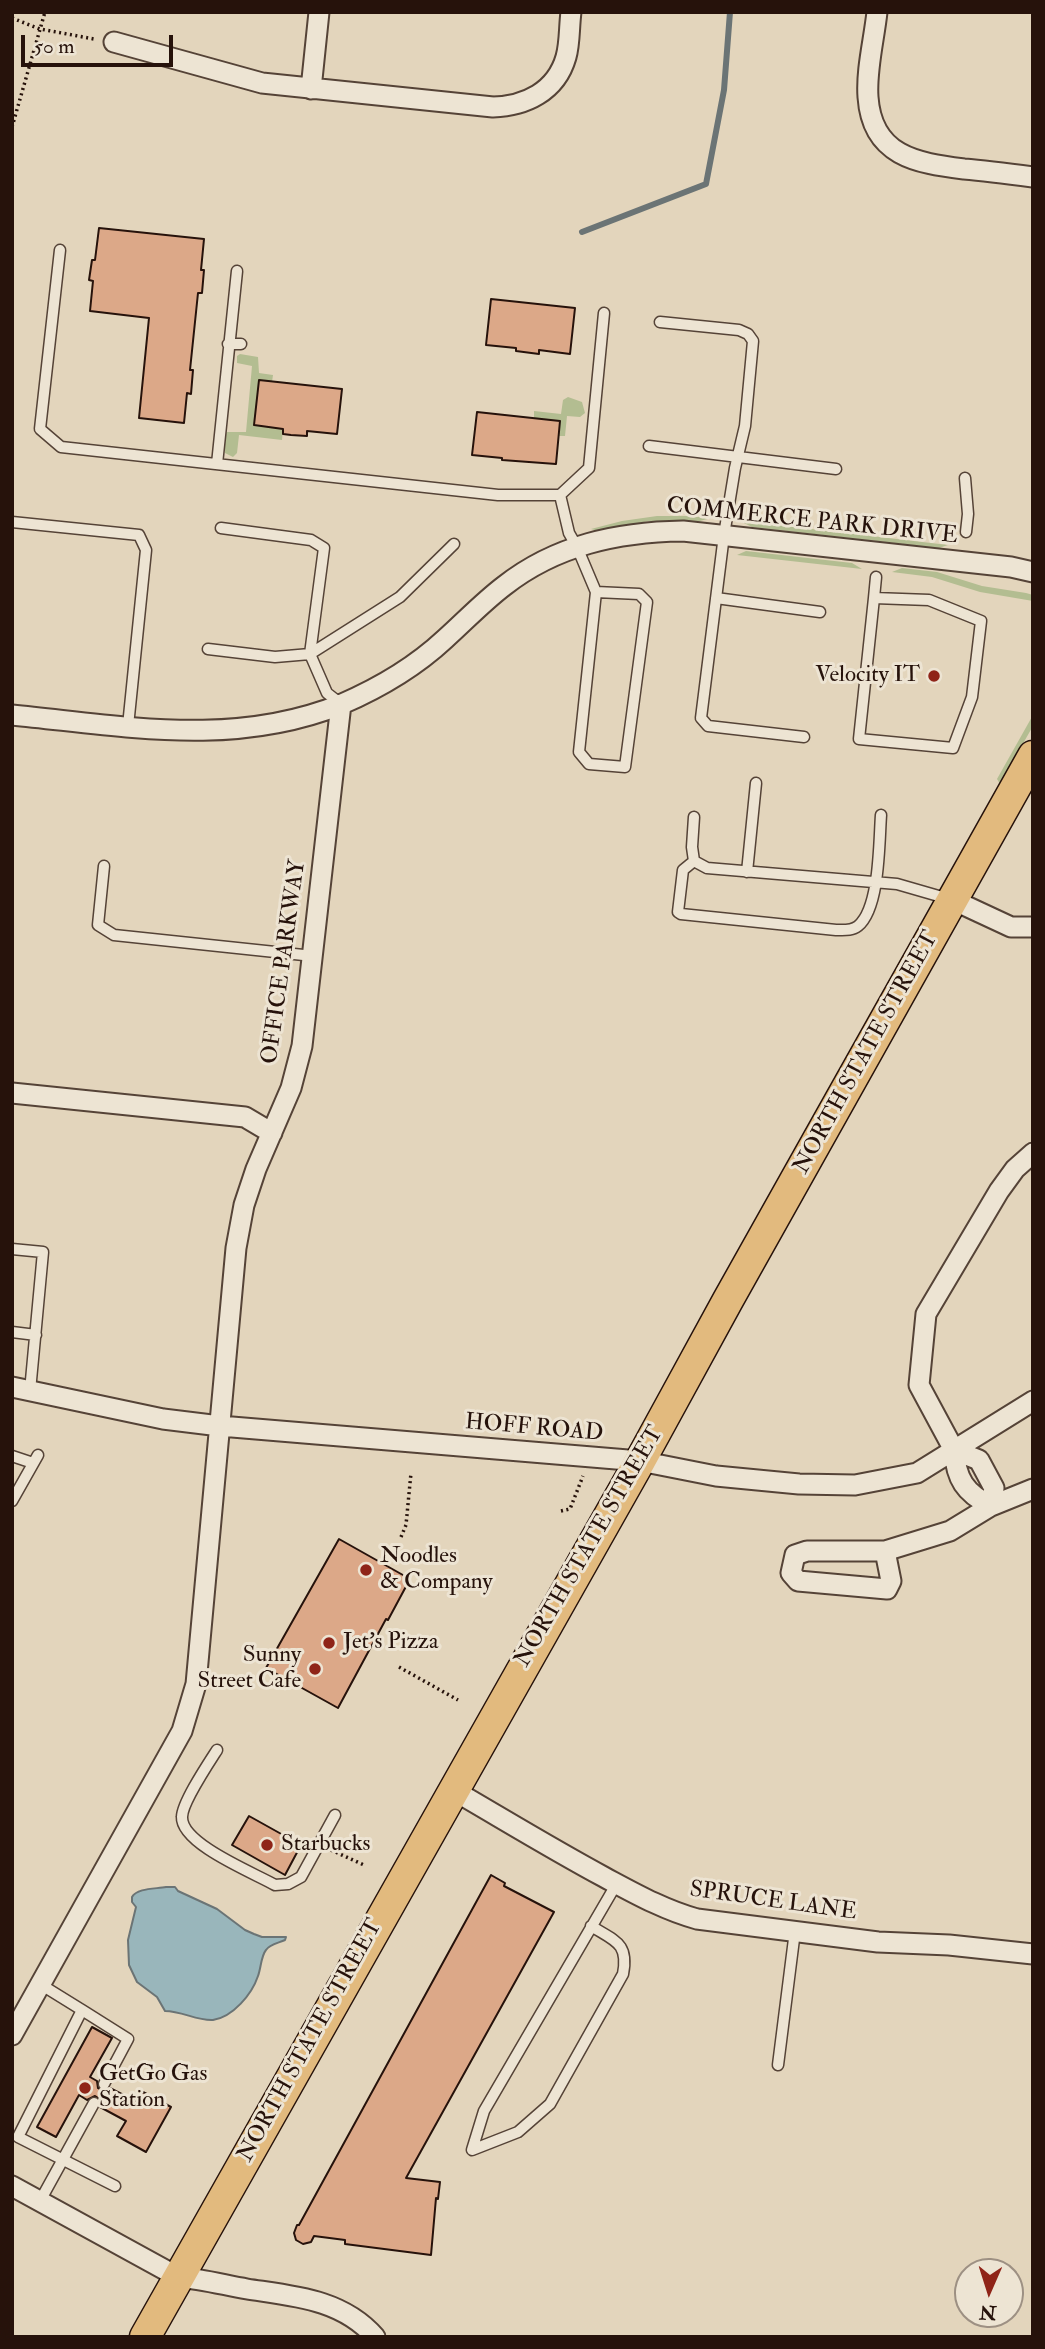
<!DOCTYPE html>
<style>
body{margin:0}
#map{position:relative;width:1045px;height:2349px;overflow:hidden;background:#e3d5bc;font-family:"IM FELL Double Pica",serif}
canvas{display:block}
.frame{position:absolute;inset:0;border:14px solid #26120b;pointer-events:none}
.north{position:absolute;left:954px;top:2258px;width:70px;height:70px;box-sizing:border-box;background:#ede4d3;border:2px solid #9d9083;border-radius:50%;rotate:183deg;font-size:19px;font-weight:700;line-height:28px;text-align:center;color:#26120b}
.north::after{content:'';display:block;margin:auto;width:24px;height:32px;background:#8f2418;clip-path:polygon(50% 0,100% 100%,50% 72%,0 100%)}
.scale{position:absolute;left:21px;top:35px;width:152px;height:32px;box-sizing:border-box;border:4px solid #26120b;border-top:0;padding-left:9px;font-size:21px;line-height:24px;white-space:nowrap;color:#26120b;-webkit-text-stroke:5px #ede4d3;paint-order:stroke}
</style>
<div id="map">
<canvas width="1045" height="2349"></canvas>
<div class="frame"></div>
<div class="north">N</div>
<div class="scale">50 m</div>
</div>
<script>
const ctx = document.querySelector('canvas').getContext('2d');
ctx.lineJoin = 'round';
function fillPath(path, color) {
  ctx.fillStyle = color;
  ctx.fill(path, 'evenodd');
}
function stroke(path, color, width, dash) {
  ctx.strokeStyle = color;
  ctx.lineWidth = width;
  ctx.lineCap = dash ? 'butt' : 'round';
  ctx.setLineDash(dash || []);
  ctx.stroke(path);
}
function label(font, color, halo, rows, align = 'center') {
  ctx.font = font + ' "IM FELL Double Pica",serif';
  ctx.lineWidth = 6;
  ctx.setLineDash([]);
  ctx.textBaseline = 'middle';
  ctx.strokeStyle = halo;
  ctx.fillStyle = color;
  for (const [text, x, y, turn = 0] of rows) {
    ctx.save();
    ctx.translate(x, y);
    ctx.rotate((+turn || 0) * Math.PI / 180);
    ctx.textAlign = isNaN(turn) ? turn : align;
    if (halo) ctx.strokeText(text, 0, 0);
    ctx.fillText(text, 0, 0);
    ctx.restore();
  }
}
fillPath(new Path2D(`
 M240,354L258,357L259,373L273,375L272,382L259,381L254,425L283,429L282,440L239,435L237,453L233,457L225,453V436L227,432H246L252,366L237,363V356Z
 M568,397L582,402L585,413L580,417L567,416L565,436H559L560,421L534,418V411L561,414L563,400Z
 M657,516H686L711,518L700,521H649L599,531L591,529L622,521Z
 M742,522H751L948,545L939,548L752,527Z
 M746,551L852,563L862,569L737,555Z
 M902,568L937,572L982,586L1026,593L1033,595V601L980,592L932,577L892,572Z
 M1033,715V726L1000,784L997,779Z`), '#b3bd91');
const water = new Path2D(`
 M166,1887H175L178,1891L217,1909L245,1930L254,1934L262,1937H286L285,1940C279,1943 270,1944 266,1950C261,1956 261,1968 258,1976C252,1994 233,2017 213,2020C197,2021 182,2011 165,2011L157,1997L137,1982L129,1965L128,1940L136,1907L132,1902V1897C137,1888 155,1889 166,1887Z`);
fillPath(water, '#99b6bb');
stroke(water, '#6b7475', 2);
stroke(new Path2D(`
 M582,232L706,184L724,90L730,12`), '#6b7475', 6);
const building = new Path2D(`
 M99,228L204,239L201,270H204L202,293H198L190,370H193L191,394L187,393L184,423L139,418L149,318L90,311L93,281L89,280L92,260H95Z
 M491,299L575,308L570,354L539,350V354L516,351V348L486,345Z
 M259,380L342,389L337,434L307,431V436L291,435L283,434V429L254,425Z
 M477,412L560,421L556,464L502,460V458L472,455Z
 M339,1539L410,1579L388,1620L386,1619L338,1708L266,1668Z
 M249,1816L301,1845L285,1875L232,1845Z
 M491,1875L505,1883L504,1886L554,1912L406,2178L440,2182L438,2199L436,2198L431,2255L345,2244V2240L314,2236L311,2242L303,2244L296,2240L294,2233L297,2225H299Z
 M92,2027L112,2038L90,2077L97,2081L98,2088L105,2091L110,2088L137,2102L143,2092L171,2107L146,2152L117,2136L126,2121L100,2107L101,2100L95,2096L87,2100L79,2095L56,2137L37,2127Z`);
fillPath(building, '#dca888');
stroke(building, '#26120b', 2);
const service = new Path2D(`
 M60,250L40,429L61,447L498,495H560L569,533L577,547L596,592L579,752L589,764L625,767L647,602L639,594L596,592
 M660,322L739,330L748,334L753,341L745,426L735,468L724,535L701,718L708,726L804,737
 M228,344H241
 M649,446L836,469
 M217,464L237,271
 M965,478L968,514L966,532
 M560,495L589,468L604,313
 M12,522L139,535L146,550L128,726
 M221,528L311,540L324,548L310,654
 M716,598L820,612
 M874,598L929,600L981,621L972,697L953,748L859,739L874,598L876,577
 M208,649L275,657L310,654L327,693L341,704
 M310,654L400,597L454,544
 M694,817L692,847L694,861L707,868L897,884L949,899
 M694,861L683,870L678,912L681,914L836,930C844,930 852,931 858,926C880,908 879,842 881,815
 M104,866L98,925L114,935L313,956
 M747,872L756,783
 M12,1249L43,1252L30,1391
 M12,1332L36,1335
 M12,1456L33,1463
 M12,1501L38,1455
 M217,1750C208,1764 182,1803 182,1817C181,1844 254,1873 275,1885L288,1884L301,1877L335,1815
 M591,1926C615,1941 629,1943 623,1974L550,2104L518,2132L472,2150L484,2111L617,1883
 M40,1984L82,2010L18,2137L115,2186
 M82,2010L128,2039L104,2084
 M778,2065L795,1931
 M40,2201L94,2103`);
const minor = new Path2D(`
 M877,12C874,40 866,70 868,97C872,156 916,163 964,169C987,171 1010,174 1033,177
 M114,42L262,83L493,107C525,106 556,92 566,57C570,43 569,27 571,12
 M311,89L319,12
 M12,715C125,726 233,748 342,704C379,688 416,666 445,639C465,621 483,602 504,586C556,545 618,532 683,531L1011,567L1033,572
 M953,900L1011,927H1033
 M12,1093L245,1117L272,1133
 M12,1387L163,1419L220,1426L640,1461L716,1476L799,1484L855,1485L917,1473L1033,1401
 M954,1450L919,1385L926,1314L999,1191L1015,1169L1033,1153
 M954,1450L979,1460L994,1488L991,1506C965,1493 956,1479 954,1450Z
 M885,1551L891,1581L887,1589L798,1581L791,1573L795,1555L807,1551H885L950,1531L991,1506L1033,1489
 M453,1790C503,1819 552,1849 604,1877C634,1893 664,1910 697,1919L878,1942L949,1945L1033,1954
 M12,2035L182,1731L196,1684L236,1248L244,1205L256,1169L291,1088L302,1046L341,704
 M12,2186L178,2277C202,2279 224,2285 247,2289C293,2296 342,2299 375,2337`);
const primary = new Path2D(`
 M145,2337L640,1461L728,1300L1033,756`);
stroke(service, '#554337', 13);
stroke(minor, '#554337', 23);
stroke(primary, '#26120b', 33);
stroke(new Path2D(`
 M12,18L40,29L94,39
 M12,127L45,12
 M561,1511L570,1509L583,1476
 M401,1537L406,1525L411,1473
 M399,1667L458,1700
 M331,1850L364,1865`), '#26120b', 3.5, [2, 3.5]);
stroke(service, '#ede4d3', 10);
stroke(minor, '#ede4d3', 19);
stroke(primary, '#e2ba7e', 30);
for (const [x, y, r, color] of [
 [934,676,7,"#8f2418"],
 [366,1570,7,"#8f2418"],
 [329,1643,7,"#8f2418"],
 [315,1669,7,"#8f2418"],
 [267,1845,7,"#8f2418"],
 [85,2088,7,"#8f2418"]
]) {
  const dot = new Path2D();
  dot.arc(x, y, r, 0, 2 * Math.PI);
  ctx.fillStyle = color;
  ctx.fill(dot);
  stroke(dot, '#ede4d3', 2.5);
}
label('23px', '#26120b', '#ede4d3', [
 ["COMMERCE PARK DRIVE",812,522,6],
 ["OFFICE PARKWAY",285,962,-82],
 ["NORTH STATE STREET",867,1053,-61],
 ["HOFF ROAD",534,1429,5],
 ["NORTH STATE STREET",590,1547,-60],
 ["SPRUCE LANE",773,1902,8],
 ["NORTH STATE STREET",311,2041,-61]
]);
label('23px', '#26120b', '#ede4d3', [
 ["Velocity IT",920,676,"right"],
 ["Noodles",380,1557],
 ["& Company",380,1583],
 ["Jet's Pizza",343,1643],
 ["Sunny",301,1656,"right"],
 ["Street Cafe",301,1682,"right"],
 ["Starbucks",281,1845],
 ["GetGo Gas",99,2075],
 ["Station",99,2101]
], 'left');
</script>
